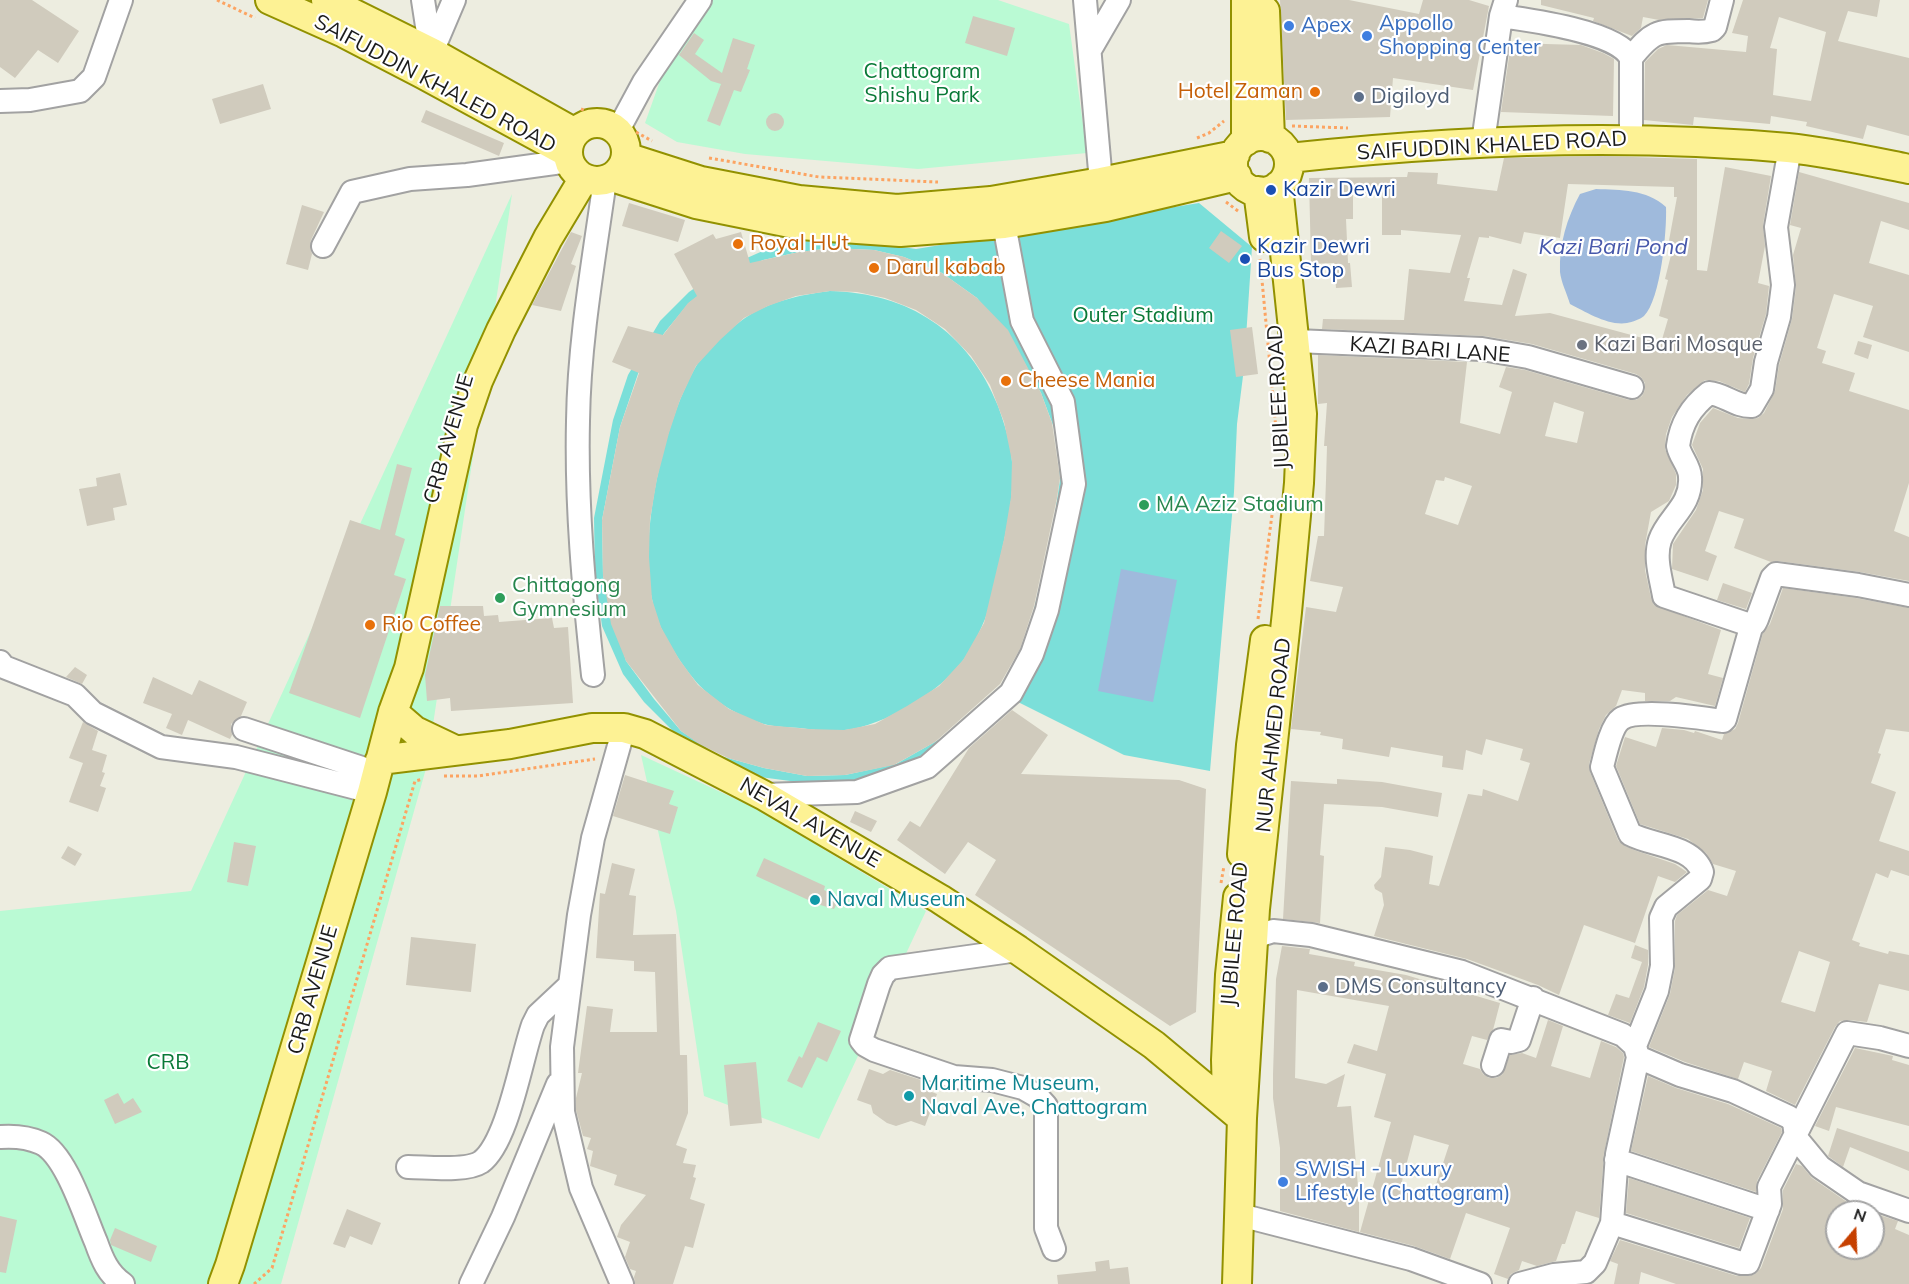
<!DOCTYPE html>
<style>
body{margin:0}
#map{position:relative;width:1909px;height:1284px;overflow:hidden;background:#edede0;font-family:Mulish,sans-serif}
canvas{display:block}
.north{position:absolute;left:1825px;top:1200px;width:60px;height:60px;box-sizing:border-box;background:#fff;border:2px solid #a4a4a4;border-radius:50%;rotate:19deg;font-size:16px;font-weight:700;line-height:24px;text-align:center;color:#1b1b1b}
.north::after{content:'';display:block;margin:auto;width:21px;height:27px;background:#c64000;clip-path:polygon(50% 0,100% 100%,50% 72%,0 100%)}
</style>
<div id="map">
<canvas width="1909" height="1284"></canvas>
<div class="north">N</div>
</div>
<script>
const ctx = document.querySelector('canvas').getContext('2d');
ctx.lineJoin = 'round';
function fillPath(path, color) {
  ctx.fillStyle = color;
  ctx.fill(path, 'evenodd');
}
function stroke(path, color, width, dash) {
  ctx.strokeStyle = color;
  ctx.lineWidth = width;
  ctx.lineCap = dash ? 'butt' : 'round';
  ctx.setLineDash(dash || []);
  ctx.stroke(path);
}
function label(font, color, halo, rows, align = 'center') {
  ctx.font = font + ' Mulish,sans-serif';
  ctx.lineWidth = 4.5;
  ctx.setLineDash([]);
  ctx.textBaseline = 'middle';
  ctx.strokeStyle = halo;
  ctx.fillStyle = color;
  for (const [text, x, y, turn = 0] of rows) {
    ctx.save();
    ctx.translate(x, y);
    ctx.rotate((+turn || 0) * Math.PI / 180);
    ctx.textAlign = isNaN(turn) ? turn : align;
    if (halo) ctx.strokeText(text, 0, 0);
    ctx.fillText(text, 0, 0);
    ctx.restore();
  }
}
fillPath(new Path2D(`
 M713,0H998L1069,24L1087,153L918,169L745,154L677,142L645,123L661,78L693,21Z
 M512,194L427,765L281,1284H0V911L191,891Z
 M641,755L757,809L926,911L819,1139L704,1096L676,911Z`), '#bafad4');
fillPath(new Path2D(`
 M1199,203L1252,247L1244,368L1237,424L1234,492L1210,771L1124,755L1002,694L956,738L896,772L851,782L813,784L760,777L716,761L674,732L644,702L623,674L602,626L595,576L594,518L613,420L628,375L660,321L689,292L722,269L765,250L799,242L843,238L916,249ZM833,248L874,250L904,257L942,273L977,298L1025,364L1041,393L1057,436L1060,480L1052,534L1025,647L999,691L949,734L896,764L845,775L807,776L764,768L717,755L681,731L654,699L626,661L603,576L602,520L620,427L640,368L665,332L689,303L718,281L763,260L799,252Z
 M830,291C909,293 968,331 998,406C1004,423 1011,443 1012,462C1015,496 1006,531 999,564C994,584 991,607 982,626C977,637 971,650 964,659C941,692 884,726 845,730C830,732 814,730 800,728C789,727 778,727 768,725C742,719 709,699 693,678C675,655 657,628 652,599C639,534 663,425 695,368C704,352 729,329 745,318C770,301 800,295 830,291Z`), '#7bdfd9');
fillPath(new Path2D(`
 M1596,189C1621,190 1646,189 1666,207C1667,230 1661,299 1644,316C1641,319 1632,322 1627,323C1608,326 1586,312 1570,304C1567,294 1561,282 1560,272C1559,244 1567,218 1580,194Z
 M1121,569L1177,580L1153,702L1098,691Z`), '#9fbadc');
fillPath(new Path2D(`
 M0,0H32L79,31L58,63L38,50L15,78L0,67Z
 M1280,0H1349L1419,14L1423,0H1469L1489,6L1473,90L1393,78L1390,117L1286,120Z
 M1541,0H1708L1703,18L1659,20L1643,17L1641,28L1632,36L1593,21L1594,18L1541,5Z
 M1743,0H1880L1877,17L1848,11L1838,41L1909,58V136L1867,125L1863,139L1806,126L1807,122L1771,116L1770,124L1694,117L1693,125L1644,120L1645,62L1658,49L1667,45L1746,52L1748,36L1732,33ZM1779,17L1826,32L1811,101L1773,95L1777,49L1770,48Z
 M973,16L1015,28L1007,56L965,43Z
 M694,33L704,40L695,54L722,73L733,38L755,45L747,69L750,70L743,87L741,92L734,90L720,126L707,121L721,84L711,81L679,55Z
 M1511,43L1581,45L1603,53L1614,59L1613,116L1501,112Z
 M263,84L271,109L220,124L212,99Z
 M426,110L504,143L499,156L421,122Z
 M766 122a9 9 0 1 1 18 0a9 9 0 1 1-18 0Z
 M1601,156L1697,159V270L1707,271L1725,167L1771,176L1763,225L1765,246L1758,283L1769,286L1766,314L1753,358L1749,384L1745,392L1719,381L1705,380L1687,395L1672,417L1666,434L1665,449L1676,474V485L1669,501L1651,512L1645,545V570L1651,598L1654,605L1721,630L1708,674L1723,678L1715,706L1676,697L1670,701H1645V693L1622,690L1616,706L1606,715L1599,729L1589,764L1590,772L1618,840L1625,846L1634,850L1675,864L1687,872L1675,882L1658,876L1635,943L1584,925L1559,995L1538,985L1467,959L1374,936L1384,905L1382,893L1375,889L1374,885L1381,877L1385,847L1410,850L1433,856L1429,884L1439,886L1468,794L1482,796L1483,789L1518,801L1530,763L1520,760L1523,749L1486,739L1482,755L1466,750L1463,770L1442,767L1443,756L1391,747L1389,757L1342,749L1343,739L1320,735L1321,732L1291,729L1306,607L1336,612L1343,587L1310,581L1318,536H1324L1326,480L1327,446H1324L1327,403L1318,404V355L1467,362L1460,423L1500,434L1512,392L1499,387L1506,367L1525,370L1629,400H1636L1642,396L1645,390V383L1641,377L1636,374L1532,344L1484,336L1322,329L1323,319L1404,320L1409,269L1450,273L1461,235L1401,230V235H1382V194H1353V219H1346L1348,263H1350L1352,287L1336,288L1334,263L1311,264L1309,178L1407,177L1408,172L1438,173L1437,184L1497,191L1504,158ZM1568,184L1674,187V197H1677L1668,246L1673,247L1665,279L1668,280L1659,316L1668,319L1661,343L1550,313L1515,316L1527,274L1513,269L1502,305L1464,301L1470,278H1467L1479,237L1489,238V236L1521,244L1524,232L1560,238ZM1554,402L1584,412L1577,443L1545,436ZM1445,477L1472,486L1458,525L1425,514L1436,480L1444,481Z
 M1799,172L1909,203V230L1881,221L1869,263L1909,275V352L1863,337L1873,306L1834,294L1817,348L1826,351L1822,363L1855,373L1849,391L1909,410V483L1894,531L1909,537V581L1860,572L1778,561L1771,562L1734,548L1744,519L1719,511L1705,551L1717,556L1708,581L1672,569L1673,544L1696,510L1703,490V469L1692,445L1700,423L1713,408L1738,418L1751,419L1758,418L1764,413L1775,391L1779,365L1792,319L1796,287L1793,255L1801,228L1790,225Z
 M629,203L685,220L678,242L622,226Z
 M302,205L324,212L311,240L310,247L312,254L308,270L286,264Z
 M1221,231L1242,246L1229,263L1209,248Z
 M571,232L582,236L571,264L576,266L561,311L532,305Z
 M741,232L750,263L799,252L833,248L874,250L904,257L942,273L977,298L1008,330L1041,393L1052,423L1060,478L1057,498L1034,606L1020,649L1000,684L935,742L894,765L845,775L807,776L764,768L728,758L699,744L681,731L626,661L611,624L603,576L602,520L620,427L639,373L612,362L628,326L663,335L688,303L697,296L674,254L713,234L716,239ZM830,291L857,292L885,298L916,310L945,329L971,356L990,385L1004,422L1012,461L1011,497L1004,539L984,623L963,660L939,686L907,706L875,724L844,730L809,729L766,725L729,709L698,685L679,659L661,627L652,599L649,557L650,520L657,479L669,433L680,400L696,366L720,340L744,318L768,306L796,296Z
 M1252,327L1258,374L1236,377L1230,330Z
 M1858,341L1872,345L1868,359L1854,354Z
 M397,464L412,468L395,535L405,539L394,575L406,579L360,718L289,693L350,520L380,530Z
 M120,473L127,505L113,508L115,520L87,526L79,489L97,486L96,478Z
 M1723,583L1752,593L1746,609L1717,600Z
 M1783,588L1856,598L1909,608V732L1886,729L1878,753L1881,754L1871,783L1896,792L1879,841L1909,851V876L1891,870L1888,878L1876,873L1852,940L1860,943L1859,946L1888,954L1889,951L1909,955V991L1879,984L1867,1022L1849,1020L1840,1021L1835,1027L1795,1105L1766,1091L1772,1071L1744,1062L1738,1079L1685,1062L1649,1047L1670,994L1675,968V921L1677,915L1708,890L1727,896L1736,871L1713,864L1706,853L1688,839L1640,824L1616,766L1625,737L1656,747L1662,728L1684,730L1694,733L1695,731L1722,740L1724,734L1735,729L1738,723L1763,633L1770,624ZM1799,951L1830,962L1815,1012L1781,1002Z
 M440,606H483L484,616L498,615L499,622L552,618L554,628L568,627L573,703L451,711L450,698L427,701L425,675Z
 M75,667L87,675L82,684L66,677Z
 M153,677L192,695L199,680L247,702L241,716L231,724L232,735L230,739L188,720L182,735L166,728L172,714L143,703Z
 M1012,710L1048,735L1021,774L1179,780L1206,789L1196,1012L1170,1026L975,895L996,860L968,842L945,874L897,840L910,821L920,827L969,748Z
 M83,722L98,731L92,750L107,755L102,772L105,773L100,786L106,788L98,812L69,802L83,763L69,758Z
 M625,775L674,791L669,804L678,807L670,834L613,816Z
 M1337,779L1382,782L1442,793L1438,817L1382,807L1324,804L1320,855L1324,856L1320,923L1283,919L1291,781L1337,784Z
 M855,811L877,821L871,832L850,822Z
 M234,842L256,846L248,886L227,882Z
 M68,846L82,854L75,866L61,858Z
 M764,858L825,886L824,890L840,897L834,909L817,904L756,876Z
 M612,863L635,869L629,895L636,896L633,935L676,934L680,1055H687L688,1101V1113L676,1145L687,1149L683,1163L696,1165L693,1177L696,1178L690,1199L705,1204L693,1248L685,1246L673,1284H635L634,1277L636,1271L630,1269L625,1257L630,1242L617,1237L621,1225L646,1195L614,1185L617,1175L590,1166L593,1151L587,1149L591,1138L583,1136L576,1110V1098L582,1073H578L587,1006L613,1009L610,1032H657L655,972L634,971V961L596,958L600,893L605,894Z
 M411,937L476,944L471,992L406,985Z
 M1635,945L1648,950V965L1644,987L1630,1023L1608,1015L1616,994L1629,998L1642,962L1631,958Z
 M1282,946L1310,949L1309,954L1355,962L1354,966L1406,975L1500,1003L1493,1030L1487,1040L1472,1036L1463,1064L1480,1069L1483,1074L1489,1078H1496L1502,1075L1510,1055L1522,1053L1536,1058L1548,1020L1563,1026L1551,1066L1590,1078L1601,1041L1616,1047L1623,1053L1624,1057L1604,1153L1599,1218L1576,1211L1565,1244H1562L1556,1261L1537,1266L1522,1261L1519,1270L1511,1274L1508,1279L1494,1274L1510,1228L1466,1213L1450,1259L1414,1246L1360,1232L1391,1122L1374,1117L1386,1074L1347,1063L1354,1044L1377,1051L1389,1006L1297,990L1295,1078L1326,1084L1345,1074L1337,1107L1351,1106L1359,1198V1232L1280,1211V1148L1273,1098V1074L1276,979ZM1414,1135L1449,1145L1431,1200L1400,1189Z
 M818,1022L841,1031L827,1062L817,1057L802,1088L787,1081L799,1056L802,1058Z
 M1855,1048L1893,1056L1892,1060L1909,1065V1126L1836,1107L1829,1131L1815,1126Z
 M756,1062L762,1123L730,1126L724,1065Z
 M869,1069L883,1074L890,1070L921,1080L924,1089L937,1094L925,1126L911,1121L896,1126L887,1123L873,1113L871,1105L857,1100Z
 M1648,1076L1676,1088L1728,1104L1781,1128L1782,1132L1757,1181L1756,1192L1631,1151Z
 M118,1093L124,1104L133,1098L142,1112L115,1124L104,1100Z
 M1837,1128L1909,1152V1171L1850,1147L1843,1167L1828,1156Z
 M1796,1164L1802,1166L1812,1178L1850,1204L1871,1212H1837V1248H1873V1213L1898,1221L1895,1229L1909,1235V1284H1676L1641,1272L1639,1284H1614L1618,1264L1610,1261L1620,1240L1737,1276H1748L1755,1274L1761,1268L1783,1209V1190Z
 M1629,1178L1750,1218L1739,1248L1626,1213Z
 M347,1209L381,1223L372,1245L350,1236L345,1248L333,1244Z
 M0,1216L17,1220L6,1273L0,1272Z
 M115,1228L157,1246L151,1262L111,1245L110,1240Z
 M1109,1260L1110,1269L1128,1267L1130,1284H1058L1057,1275L1096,1271L1095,1262Z`), '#d0cbbd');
const minor = new Path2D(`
 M423,0L431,52
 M1085,0L1101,182L1104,198
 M1501,16C1530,20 1618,32 1631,58V139
 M1090,50L1119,0
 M1631,58C1652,32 1656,31 1688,31C1696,32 1705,32 1712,30L1715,27L1722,0
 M426,66L454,0
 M0,101L30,100L80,91L94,77L121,0
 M617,132L644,82L700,0
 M1483,142L1501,16L1506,0
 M1790,148L1776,227L1783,285L1779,317L1766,362L1762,389L1752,406C1736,407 1724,394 1709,393C1691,407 1681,423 1678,446C1680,457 1690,466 1690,477C1692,506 1668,517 1660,540C1654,558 1661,578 1664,596L1747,624L1755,623L1757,619L1772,578L1776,574L1858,585L1909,595
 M323,246L352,192L410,179L467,175L569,161
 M1296,341L1482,349L1528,357L1632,387
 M0,662L4,667L75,695L93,713L161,747L236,757L372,792
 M593,675C584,591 576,506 578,421C579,343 593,264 604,187L602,181
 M244,729L371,771
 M763,795L857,792L927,767L1011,693L1032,654L1047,610L1074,484L1063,402L1022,321L1004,224
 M1254,937L1273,931L1311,935L1462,972L1623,1035L1635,1046L1638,1057L1680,1075L1733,1091L1789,1117L1794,1122L1796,1138L1820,1167L1858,1193L1909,1211
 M1018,950L890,968L883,975L879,984L861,1040L865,1045L874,1050L954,1077L992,1080L1023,1088L1037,1096L1046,1106V1228L1054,1249
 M1635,1046L1657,991L1662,966L1661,918L1666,907L1700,879L1702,872C1693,845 1652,846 1630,834L1602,767C1605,755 1611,726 1621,719C1637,708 1702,718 1723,721L1725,719L1752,624
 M1493,1065L1501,1040L1511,1042L1519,1040L1533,998
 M0,1137C14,1136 28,1137 41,1143C66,1154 85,1217 96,1242C102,1259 108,1274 123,1284
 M1616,1160L1768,1210
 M408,1167C426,1167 466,1172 481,1162C508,1142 521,1059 533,1025L538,1015L570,985
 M1240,1215L1411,1259L1480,1284
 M1612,1223L1741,1263H1748L1770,1204L1769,1187L1847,1033L1880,1038L1909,1046
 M471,1284L503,1217L558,1084
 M622,1284L581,1188L563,1112L562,1047L579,915L593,838L624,728
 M1520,1284L1554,1275L1586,1272L1595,1263L1612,1223L1617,1154L1638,1057`);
const major = new Path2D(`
 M270,0L344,33L423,74L568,153
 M326,0L431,52L575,133
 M1246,0V141
 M1265,11L1270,138
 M568 152a29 29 0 1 1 58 0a29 29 0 1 1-58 0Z
 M1233 164a28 28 0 1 1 56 0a28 28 0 1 1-56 0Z
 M626,157L701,181L799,200L897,209L991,201L1101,182L1235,155
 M1289,158C1454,140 1622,133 1788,148C1828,152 1869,161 1909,169
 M612,177L696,204L800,225L900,232L1004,224L1106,207L1237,176
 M1258,191L1264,237
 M393,712L415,731L455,750
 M380,760L510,744L592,728H624L645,734L763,795L940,899L1018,950L1154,1045L1238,1115
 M1242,854L1251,745L1265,640
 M1227,1099L1226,1060L1230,975L1238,897
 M223,1284L230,1265L372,792L393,712L409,668L463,425L478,381L501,330L548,238L584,178
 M1237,1284L1242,1118L1255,909L1287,612L1299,483L1302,414L1278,186`);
stroke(minor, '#a2a2a2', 26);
stroke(major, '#929100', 32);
stroke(new Path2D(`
 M217,0L255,18
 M581,109L603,118
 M1292,126L1348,128
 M636,132L652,141
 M1197,138L1209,133L1224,121
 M709,158L819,177L938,182
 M1226,202L1238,211
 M1260,259L1277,440
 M1258,619L1272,515
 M444,776H478L595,759
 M1221,883L1224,866
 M254,1284L272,1268L415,781L423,779`), '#fca462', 3, [3, 3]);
stroke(minor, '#fff', 22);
stroke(major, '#fdf294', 28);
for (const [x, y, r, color] of [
 [1289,26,6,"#3f7fe0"],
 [1367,36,6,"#3f7fe0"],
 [1315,92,6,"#e8710a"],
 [1359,97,6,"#5c6f8a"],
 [1271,190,6,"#1a4fb4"],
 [738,244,6,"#e8710a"],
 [1245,259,6,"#1a4fb4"],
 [874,268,6,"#e8710a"],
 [1582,345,6,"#6b7280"],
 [1006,381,6,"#e8710a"],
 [1144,505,6,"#2e9e5b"],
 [500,598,6,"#2e9e5b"],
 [370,625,6,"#e8710a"],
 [815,900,6,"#0f9aa8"],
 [1323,987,6,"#5c6f8a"],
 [909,1096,6,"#0f9aa8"],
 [1283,1182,6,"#3f7fe0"]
]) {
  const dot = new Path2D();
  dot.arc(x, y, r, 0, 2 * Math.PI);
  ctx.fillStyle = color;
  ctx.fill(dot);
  stroke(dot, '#fff', 2);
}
label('21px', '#366cbe', '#fff', [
 ["Appollo",1379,24],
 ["Shopping Center",1379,48],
 ["Apex",1301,26],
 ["SWISH - Luxury",1295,1170],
 ["Lifestyle (Chattogram)",1295,1194]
], 'left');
label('21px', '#097937', '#fff', [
 ["Chattogram",922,72],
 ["Shishu Park",922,96],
 ["Outer Stadium",1143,316],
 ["CRB",168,1063]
]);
label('21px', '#1b1b1b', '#fff', [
 ["SAIFUDDIN KHALED ROAD",435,84,28],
 ["SAIFUDDIN KHALED ROAD",1492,146,-3],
 ["KAZI BARI LANE",1430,350,4],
 ["JUBILEE ROAD",1279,397,-93],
 ["CRB AVENUE",449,439,-74],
 ["NUR AHMED ROAD",1274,735,-84],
 ["NEVAL AVENUE",810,823,30],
 ["JUBILEE ROAD",1235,934,-85],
 ["CRB AVENUE",313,990,-74]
]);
label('21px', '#c56008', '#fff', [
 ["Hotel Zaman",1303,92,"right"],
 ["Royal HUt",750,244],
 ["Darul kabab",886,268],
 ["Cheese Mania",1018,381],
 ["Rio Coffee",382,625]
], 'left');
label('21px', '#4e5e75', '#fff', [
 ["Digiloyd",1371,97],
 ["DMS Consultancy",1335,987]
], 'left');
label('21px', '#164399', '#fff', [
 ["Kazir Dewri",1283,190],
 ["Kazir Dewri",1257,247],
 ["Bus Stop",1257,271]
], 'left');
label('21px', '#5b616d', '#fff', [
 ["Kazi Bari Mosque",1594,345]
], 'left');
label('21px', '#27864d', '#fff', [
 ["MA Aziz Stadium",1156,505],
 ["Chittagong",512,586],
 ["Gymnesium",512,610]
], 'left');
label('21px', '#0d838f', '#fff', [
 ["Naval Museun",827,900],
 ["Maritime Museum,",921,1084],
 ["Naval Ave, Chattogram",921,1108]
], 'left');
label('italic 22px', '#4758ab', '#fff', [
 ["Kazi Bari Pond",1613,247]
]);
</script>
